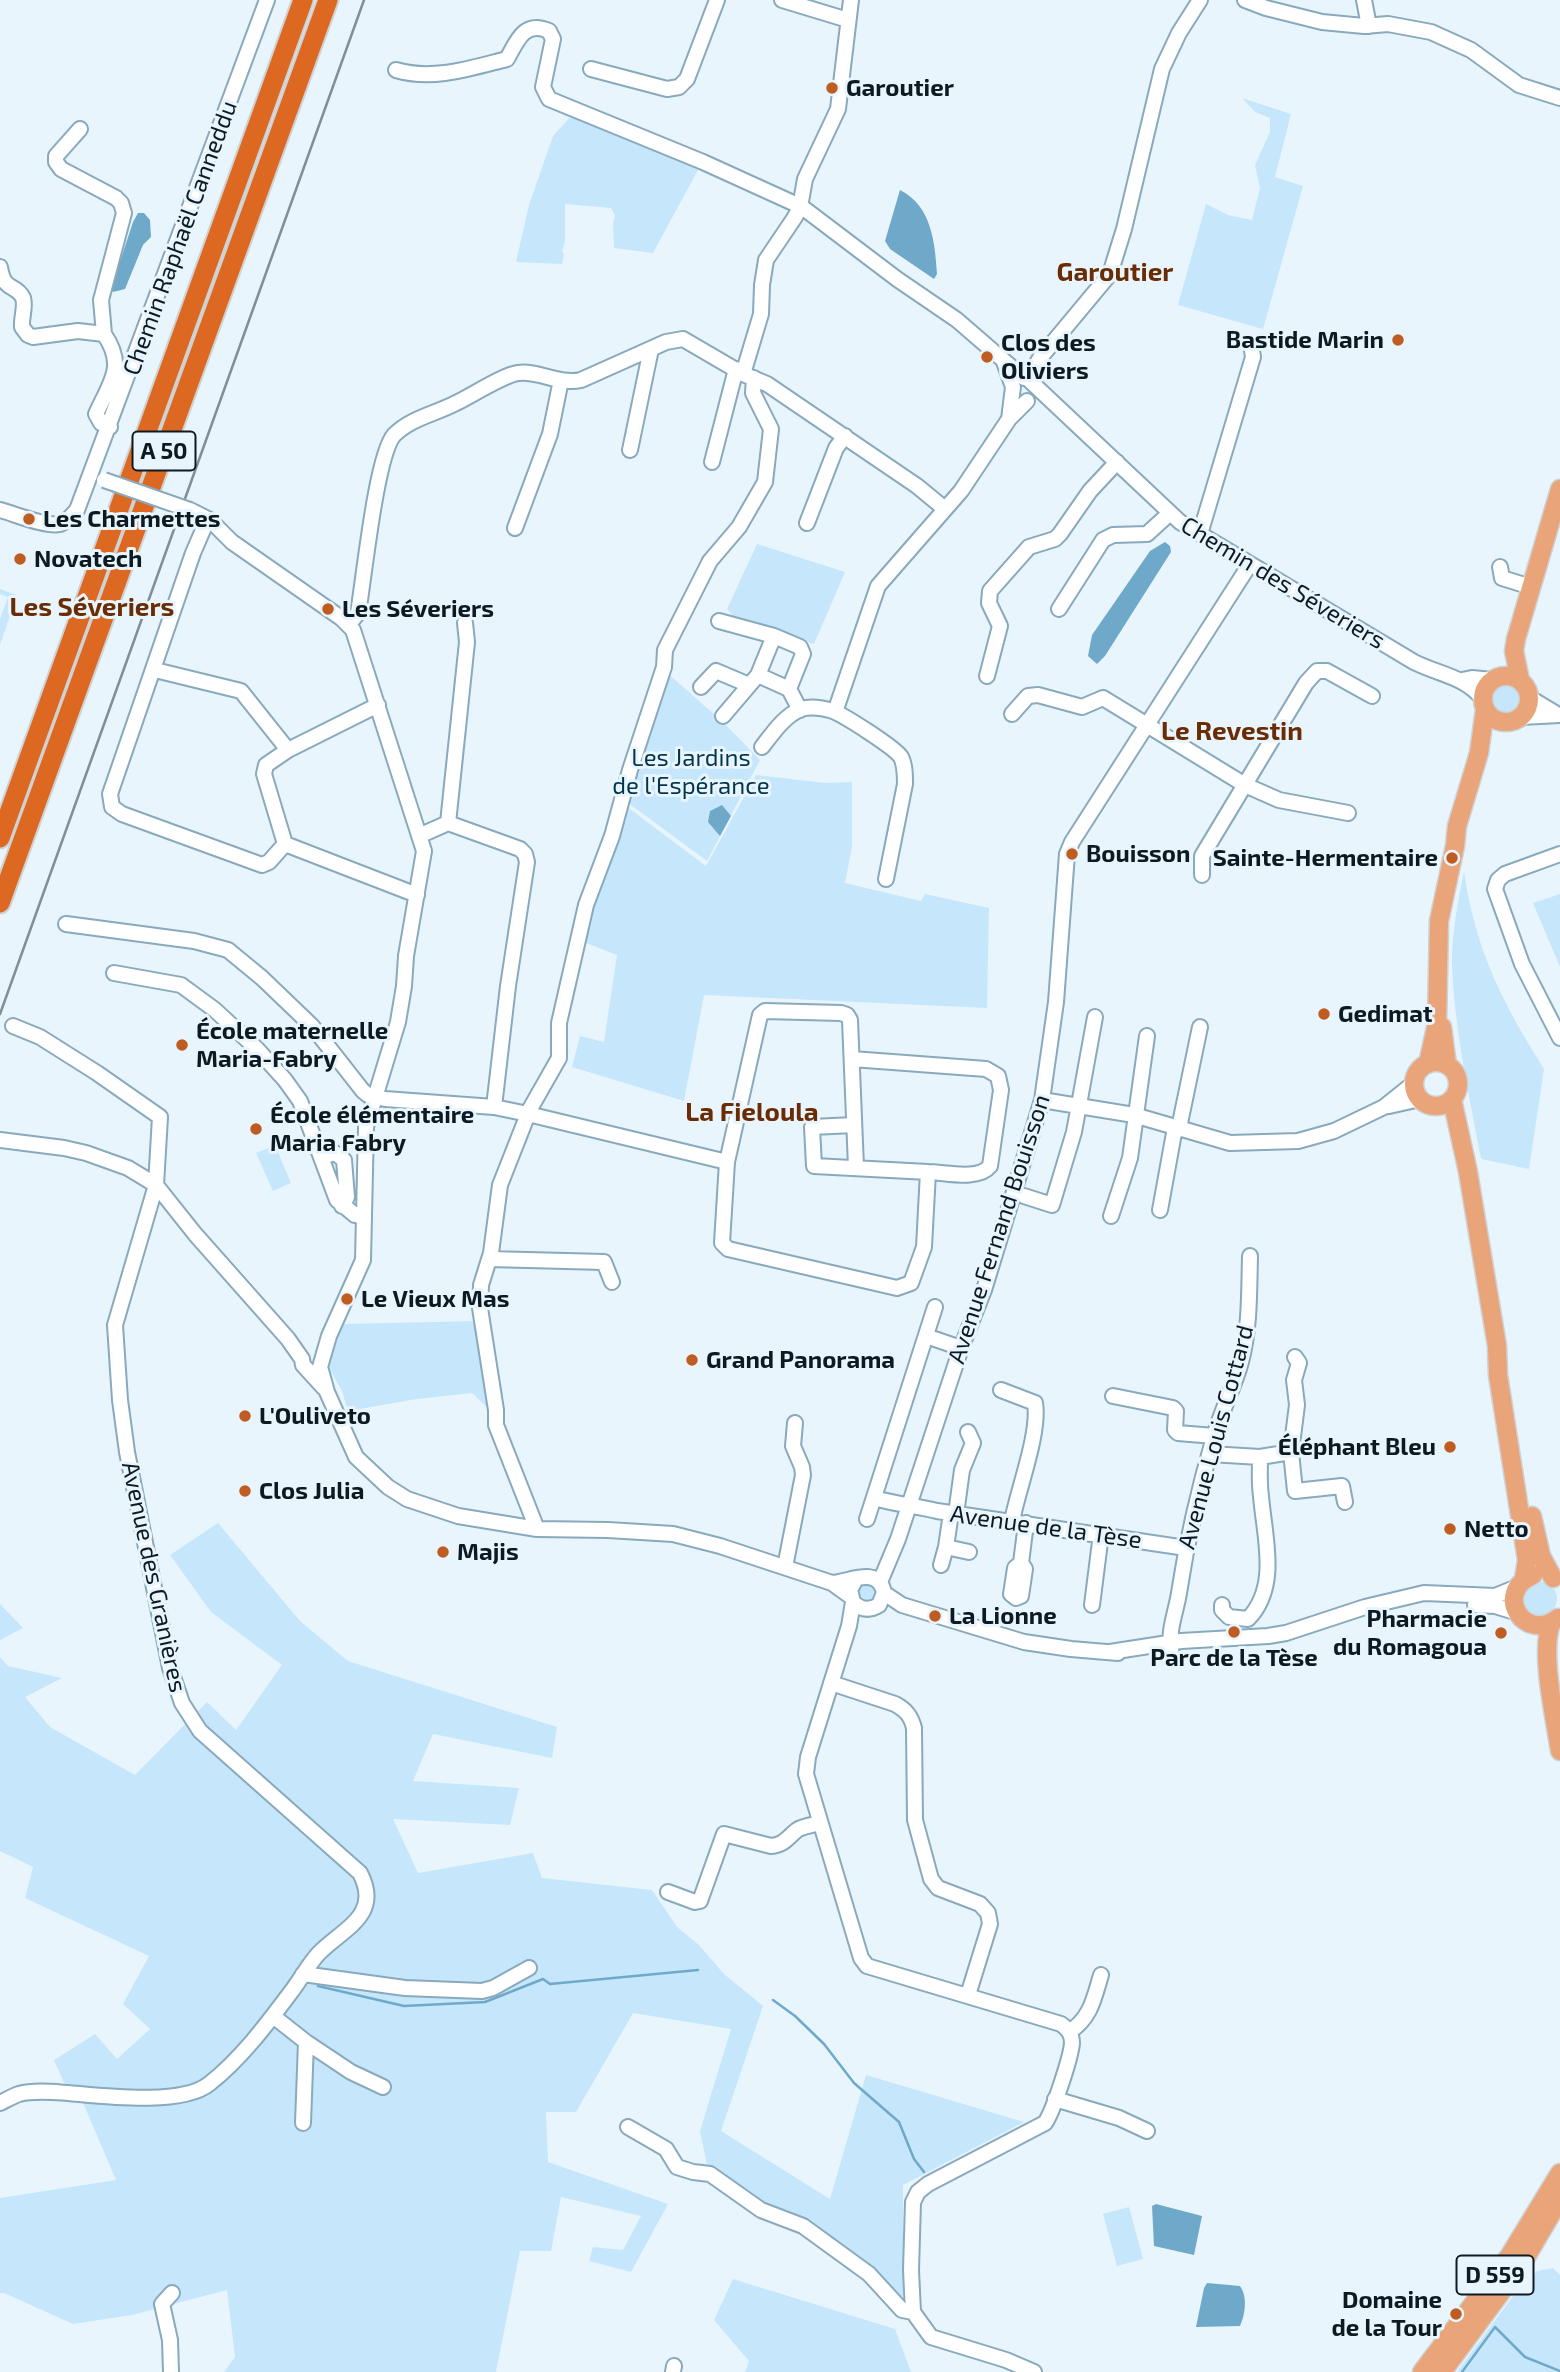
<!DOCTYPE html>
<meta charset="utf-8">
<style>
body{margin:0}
canvas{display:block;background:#e8f5fd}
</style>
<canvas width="1560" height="2372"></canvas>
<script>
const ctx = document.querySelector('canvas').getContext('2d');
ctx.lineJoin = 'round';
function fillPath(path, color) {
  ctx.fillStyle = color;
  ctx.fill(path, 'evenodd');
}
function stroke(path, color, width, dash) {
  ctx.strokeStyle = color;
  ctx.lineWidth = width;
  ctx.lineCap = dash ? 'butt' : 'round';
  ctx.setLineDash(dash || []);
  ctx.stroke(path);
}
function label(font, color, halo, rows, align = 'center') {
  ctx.font = font + ' "Exo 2",sans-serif';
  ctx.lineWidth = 6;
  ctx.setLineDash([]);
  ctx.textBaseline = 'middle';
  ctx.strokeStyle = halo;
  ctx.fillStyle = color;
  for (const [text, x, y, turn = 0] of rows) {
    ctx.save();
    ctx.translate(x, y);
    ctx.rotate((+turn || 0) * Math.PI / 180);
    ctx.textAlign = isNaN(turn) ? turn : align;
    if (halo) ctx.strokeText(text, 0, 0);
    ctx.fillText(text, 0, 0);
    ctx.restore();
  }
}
fillPath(new Path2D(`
 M1242,98L1291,114L1275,177L1303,186L1263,329L1178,305L1206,204L1228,215L1252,220L1260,188L1255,165L1270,132V118L1255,112Z
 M572,115L699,168L653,253L614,248L613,222L615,216L611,208L565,204V242L562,251L564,254L562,264L516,262L529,205L553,136Z
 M757,544L845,572L814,644L736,619L727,609Z
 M0,589L17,595L0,645V619L8,597L0,594Z
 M665,671L724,723L760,760L707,861L624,800Z
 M1489 698a16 16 0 1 1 32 0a16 16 0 1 1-32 0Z
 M756,775L826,783L852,782V847L845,883L921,901L925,894L989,908L987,1008L704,995L684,1101L572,1067L580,1036L604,1042L617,955L586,943L589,908L626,806L706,866Z
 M1464,872C1476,951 1502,1002 1544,1069L1529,1169L1481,1159C1469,1094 1454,1029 1452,962C1452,932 1458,901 1464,872Z
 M1560,894V967L1533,903Z
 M275,1145L291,1183L273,1191L256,1153Z
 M480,1321L492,1412L472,1393L417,1399L348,1411L342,1391L328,1366L333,1348L344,1324Z
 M218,1523L300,1621L348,1661L557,1727L552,1758L433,1734L413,1781L519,1788L510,1825L393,1819L418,1873L533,1853L542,1878L652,1890L677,1927L699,1945L724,1974L763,2006L721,2131L830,2199L866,2075L1024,2122L903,2185V2297L707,2165L700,2131L731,2029L633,2013L576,2112H546L548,2162L668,2204L631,2272L589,2261L593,2247L623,2250L641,2216L561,2197L551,2251H520L496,2372H224L235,2357L227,2290L132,2315L73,2324L4,2293H0V2198L116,2180L84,2105L64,2083L54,2060L95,2034L117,2059L150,2029L123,2004L149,1956L25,1898L33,1867L0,1851V1657L8,1666L62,1678L25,1697L50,1727L135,1775L207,1702L236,1730L282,1665L211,1612L170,1555Z
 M1523 1599a17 17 0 1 1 34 0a17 17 0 1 1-34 0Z
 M858 1594a9 9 0 1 1 18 0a9 9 0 1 1-18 0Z
 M0,1604L23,1628L0,1640Z
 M1129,2207L1143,2259L1117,2266L1103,2214Z
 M1553,2268L1560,2275V2372H1457L1516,2292L1537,2271Z
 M733,2279L895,2329L911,2372H745L749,2361L714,2320Z`), '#c6e7fb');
fillPath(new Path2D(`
 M900,190C932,206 935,243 937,274L934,279L890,249L885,241Z
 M138,213H144L150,220L151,237L143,245L125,289L113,292L111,289L133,222Z
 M1165,542L1170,546L1171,552L1105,656L1097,664L1088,656L1092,635L1150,551Z
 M722,805L731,816L720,836L708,822L710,811Z
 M1156,2204L1202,2216L1194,2255L1154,2246L1152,2206Z
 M1207,2283L1240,2286C1248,2297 1245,2315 1240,2326L1196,2327L1204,2288Z`), '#6fa9ca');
stroke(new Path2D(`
 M318,1986L404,2006L485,2002L543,1979L550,1984L698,1970
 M773,2000L795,2016L824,2044L854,2083L899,2122L914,2159L924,2172
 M1462,2372L1495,2327L1525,2357L1560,2371`), '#6fa9ca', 2.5);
const minor = new Path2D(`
 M782,0L848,20
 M1245,0L1266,8L1322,22L1364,26L1388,24L1431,32L1471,50L1519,85L1560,98
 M1364,0L1369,26
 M591,69L667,89L679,87L687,79L717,0
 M396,70C433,81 471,68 507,59C517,41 524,20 549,31L553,39L543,87L549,99L703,162L802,207L897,279L957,320L1024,378
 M80,129L56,156V162L61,169L116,198L121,203L124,213L101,300L104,334
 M0,267C4,293 16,283 23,298C26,306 21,318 22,327L28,335L33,337L78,331L104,334C126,366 111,381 96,414L101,423L110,427
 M1004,362L1013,387L1009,419
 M743,374L761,314L762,285L766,260L795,217L800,207L805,179L838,109L851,0
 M1028,379L1180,522L1414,662C1440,675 1464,676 1483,699
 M1028,379L1040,358L1110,274L1124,229L1162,69L1179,33L1200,0
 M630,450L651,349
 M712,462L736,369
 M0,510C15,514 45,527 60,524C67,522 72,515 77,510L267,0
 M190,510L210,520L232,542L341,618L353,630L424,851L406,956L404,986L398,1022L366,1127L363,1260L329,1336L320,1367
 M210,520L206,523L193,553L110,794L112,807L122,814L262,865L269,862L285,844L417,895
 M807,523L836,448L845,436
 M515,528L550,434L561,380
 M1200,534L1253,357L1251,344
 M1500,567L1502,578L1531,587
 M1059,609L1103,540L1113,535L1147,534L1170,513
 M719,621L774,636L758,675
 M349,624L358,613C364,579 376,456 394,435C411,418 435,414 456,403C471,396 503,375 518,373C538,370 559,385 581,380L666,342L683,339L743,374L767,384L917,486L945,509
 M774,636L800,647L803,654L789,689
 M155,670L241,691L288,750
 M987,676L1000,626L989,603L990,591L1029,547L1055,539L1060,534L1090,491L1117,462
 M1462,680L1472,678L1492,680
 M701,687L716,671L749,685
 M1530,698L1555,713
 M835,712L878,586L961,491L1009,419L1027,401
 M1012,714L1028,696L1038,695L1082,707L1103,698L1245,785L1279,800L1348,813
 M723,716L758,675L789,689L800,710
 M1521,717L1560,715
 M762,747C773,733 784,716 801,709C811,706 823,708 833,711C845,716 894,747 901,757C905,765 905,775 905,784L886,879
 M448,823L467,642L465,623
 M421,835L448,823L520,849L525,854L527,862L508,986L494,1107
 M285,844L264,774L266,765L288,750L378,705
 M1560,854L1505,874L1498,880L1495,889L1522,964L1560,1038
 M1202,875V856L1306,683L1317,671H1327L1372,696
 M66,924L194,941L228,950L262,978L312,1026L363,1091L368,1095L385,1099L494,1107L528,1114L727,1162
 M114,973L181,985L215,1010L257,1049L285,1080L300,1101L337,1200L355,1215L364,1217
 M852,1059L986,1069L998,1076L1001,1090L990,1166C978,1181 945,1172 928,1172
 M1042,1100L1134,1115L1230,1143L1298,1141L1334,1131L1384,1107L1414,1083
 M1389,1106L1420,1099
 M854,1125L812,1127L814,1166L928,1172L924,1247L911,1283L897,1288L728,1249L722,1243L727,1162L760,1015L765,1011L841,1013L847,1015L850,1020C852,1069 854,1118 856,1167
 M0,1140L64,1148L86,1153L128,1168L156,1185L195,1234L288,1339L302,1359L303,1365L324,1388
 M321,1157L335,1153L344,1160L347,1197L342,1206
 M1024,1196L1052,1205L1074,1132L1095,1017
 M1160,1210L1174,1133L1179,1128L1200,1027
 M1111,1216L1130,1158L1147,1036
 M489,1259L604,1262L612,1282
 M926,1336L961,1348
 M320,1367L327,1392L356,1457L388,1487L407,1499L458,1516L537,1529L608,1530L673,1534L720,1546L832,1583L850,1596
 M1001,1390L1035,1403C1040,1433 1018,1489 1012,1521
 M1113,1396L1173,1408L1176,1411L1175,1430L1178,1433L1214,1436
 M1291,1452L1295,1491L1342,1486L1345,1502
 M1210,1454L1260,1457L1291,1452L1297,1405L1294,1380L1299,1363L1295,1357
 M874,1498C895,1504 916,1506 937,1511L1186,1548
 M956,1514L962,1470L973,1443L968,1432
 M867,1519L935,1307
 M537,1529L496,1425V1410L480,1308L481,1285L491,1253L500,1185L530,1109L559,1058V1023L586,905L612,836L630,770L664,667L665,650L710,561L739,527L765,482L771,429L753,393L754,378
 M946,1547L969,1552
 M1021,1563L1025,1569L1021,1596L1016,1598L1011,1594L1015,1568L1021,1563L1026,1523
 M941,1565L946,1547L951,1513
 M785,1567L803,1475L802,1467L793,1446L795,1423
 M880,1582L898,1539L961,1348L984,1290L1042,1100L1056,1002L1067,854L1072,842L1250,564
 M832,1583C850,1582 879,1565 884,1593L879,1605C869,1611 861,1610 853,1602L850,1590L856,1579
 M884,1593L902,1605L1024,1642L1071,1649L1118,1653
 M853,1602L849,1626L808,1757L806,1774L861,1958L867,1966L1061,2024C1068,2029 1072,2034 1072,2043C1071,2057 1053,2112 1045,2123L928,2184L918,2192L913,2202L911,2270L913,2312
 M1092,1605L1101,1534
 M1222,1605V1610L1229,1617L1248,1619C1280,1586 1264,1536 1261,1496C1259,1483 1260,1469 1260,1457
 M1475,1605L1495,1606L1518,1613
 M1171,1650C1168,1630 1176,1612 1179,1593C1187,1540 1199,1488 1214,1437C1221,1411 1234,1388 1241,1362C1250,1327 1249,1292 1250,1256
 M1110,1652L1181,1641L1268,1636L1286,1633L1365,1607L1424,1593L1495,1596L1517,1587
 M831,1683L895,1704C906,1710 911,1716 914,1728L915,1820L931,1879L938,1888L980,1904L988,1913L990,1924L968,1995
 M668,1892L695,1902L700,1901L724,1834L771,1846C784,1845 787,1838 797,1830C803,1826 813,1825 820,1823
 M303,1974L405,1988L482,1991L493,1988L529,1968
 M273,2016L306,2042L303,2123
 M1069,2032C1091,2018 1094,1998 1101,1975
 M306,2042L351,2072L383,2087
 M1055,2099L1119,2118L1147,2131
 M0,2103C6,2100 13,2096 19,2094C34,2090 53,2092 68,2093C103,2096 181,2106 209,2084C241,2059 267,2024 291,1992C301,1979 308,1965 319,1953C344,1928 382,1915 360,1873L200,1731L182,1703L170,1668L127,1452L120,1400L115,1325L156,1185L160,1117L97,1073L40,1037L13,1026
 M628,2127L666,2149L677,2167L693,2172L710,2174L761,2210L803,2226L869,2274L902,2310L913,2312L931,2337L1006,2360L1034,2372
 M171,2372L170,2340L162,2304L172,2293
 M673,2372L674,2366`);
const major = new Path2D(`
 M1483 699a23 23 0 1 1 46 0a23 23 0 1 1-46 0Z
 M1520,680L1514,651L1516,639L1560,489
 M1442,1027L1447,1065
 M1414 1084a22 22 0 1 1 44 0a22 22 0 1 1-44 0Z
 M1428,1064L1437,1023L1439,921L1455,846L1457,826L1479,753L1485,709
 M1452,1099L1468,1172L1497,1346L1498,1375L1527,1560L1524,1579
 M1532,1516L1541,1556L1553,1578
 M1533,1575C1492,1593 1525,1644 1558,1618
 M1551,1623C1540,1654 1555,1717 1560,1751
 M1422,2372L1510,2255L1560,2173
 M1442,2372L1522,2264L1560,2199`);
const highway = new Path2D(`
 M0,838L303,0
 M0,903L328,0`);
stroke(minor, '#89a9bc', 18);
stroke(major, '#cfd1d3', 21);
stroke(highway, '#cfd1d3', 23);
stroke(minor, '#fff', 14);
stroke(major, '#eaa47a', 18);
stroke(highway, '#dc6821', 19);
stroke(new Path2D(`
 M0,1014L364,0`), '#818e95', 2.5);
const minorBridge = new Path2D(`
 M104,480L190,510`);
stroke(minorBridge, '#89a9bc', 18, []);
stroke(minorBridge, '#fff', 14);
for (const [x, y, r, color] of [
 [832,88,7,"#bf5c22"],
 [1398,340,7,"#bf5c22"],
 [987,357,7,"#bf5c22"],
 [29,519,7,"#bf5c22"],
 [20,559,7,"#bf5c22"],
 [328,609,7,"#bf5c22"],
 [1072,854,7,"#bf5c22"],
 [1452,858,7,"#bf5c22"],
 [1324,1014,7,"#bf5c22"],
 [182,1045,7,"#bf5c22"],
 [256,1129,7,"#bf5c22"],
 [347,1299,7,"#bf5c22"],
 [692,1360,7,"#bf5c22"],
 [245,1416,7,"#bf5c22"],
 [1450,1447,7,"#bf5c22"],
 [245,1491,7,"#bf5c22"],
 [1450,1529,7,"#bf5c22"],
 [443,1552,7,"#bf5c22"],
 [935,1616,7,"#bf5c22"],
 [1234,1632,7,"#bf5c22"],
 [1501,1633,7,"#bf5c22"],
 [1456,2314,7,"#bf5c22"]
]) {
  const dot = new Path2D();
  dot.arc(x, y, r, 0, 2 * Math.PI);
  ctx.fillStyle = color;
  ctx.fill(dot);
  stroke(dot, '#e8f5fd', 2.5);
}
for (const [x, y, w] of [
 [164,451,63],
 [1495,2275,77]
]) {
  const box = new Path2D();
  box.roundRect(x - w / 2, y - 19.5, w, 39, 5);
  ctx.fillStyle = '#e8f5fd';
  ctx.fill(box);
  stroke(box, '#0e1a21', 2);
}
label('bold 23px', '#0e1a21', null, [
 ["A 50",164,451],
 ["D 559",1495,2275]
]);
label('bold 24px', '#0e1a21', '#e8f5fd', [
 ["Garoutier",846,88],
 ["Bastide Marin",1384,340,"right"],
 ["Clos des",1001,343],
 ["Oliviers",1001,371],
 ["Les Charmettes",43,519],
 ["Novatech",34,559],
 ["Les Séveriers",342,609],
 ["Bouisson",1086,854],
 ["Sainte-Hermentaire",1438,858,"right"],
 ["Gedimat",1338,1014],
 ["École maternelle",196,1031],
 ["Maria-Fabry",196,1059],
 ["École élémentaire",270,1115],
 ["Maria Fabry",270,1143],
 ["Le Vieux Mas",361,1299],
 ["Grand Panorama",706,1360],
 ["L'Ouliveto",259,1416],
 ["Éléphant Bleu",1436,1447,"right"],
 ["Clos Julia",259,1491],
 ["Netto",1464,1529],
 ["Majis",457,1552],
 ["La Lionne",949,1616],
 ["Pharmacie",1487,1619,"right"],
 ["du Romagoua",1487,1647,"right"],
 ["Parc de la Tèse",1234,1658,"center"],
 ["Domaine",1442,2300,"right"],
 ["de la Tour",1442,2328,"right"]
], 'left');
label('24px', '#0e1a21', '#e8f5fd', [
 ["Chemin Raphaël Canneddu",180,238,-70],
 ["Chemin des Séveriers",1283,583,31],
 ["Avenue Fernand Bouisson",999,1229,-72],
 ["Avenue Louis Cottard",1216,1437,-75],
 ["Avenue de la Tèse",1046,1527,8],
 ["Avenue des Granières",154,1577,78]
]);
label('24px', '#02354c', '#e8f5fd', [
 ["Les Jardins",691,758],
 ["de l'Espérance",691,786]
]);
label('bold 26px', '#6a2c04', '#e8f5fd', [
 ["Garoutier",1115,272],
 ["Les Séveriers",92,607],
 ["Le Revestin",1232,731],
 ["La Fieloula",752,1112]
]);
</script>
